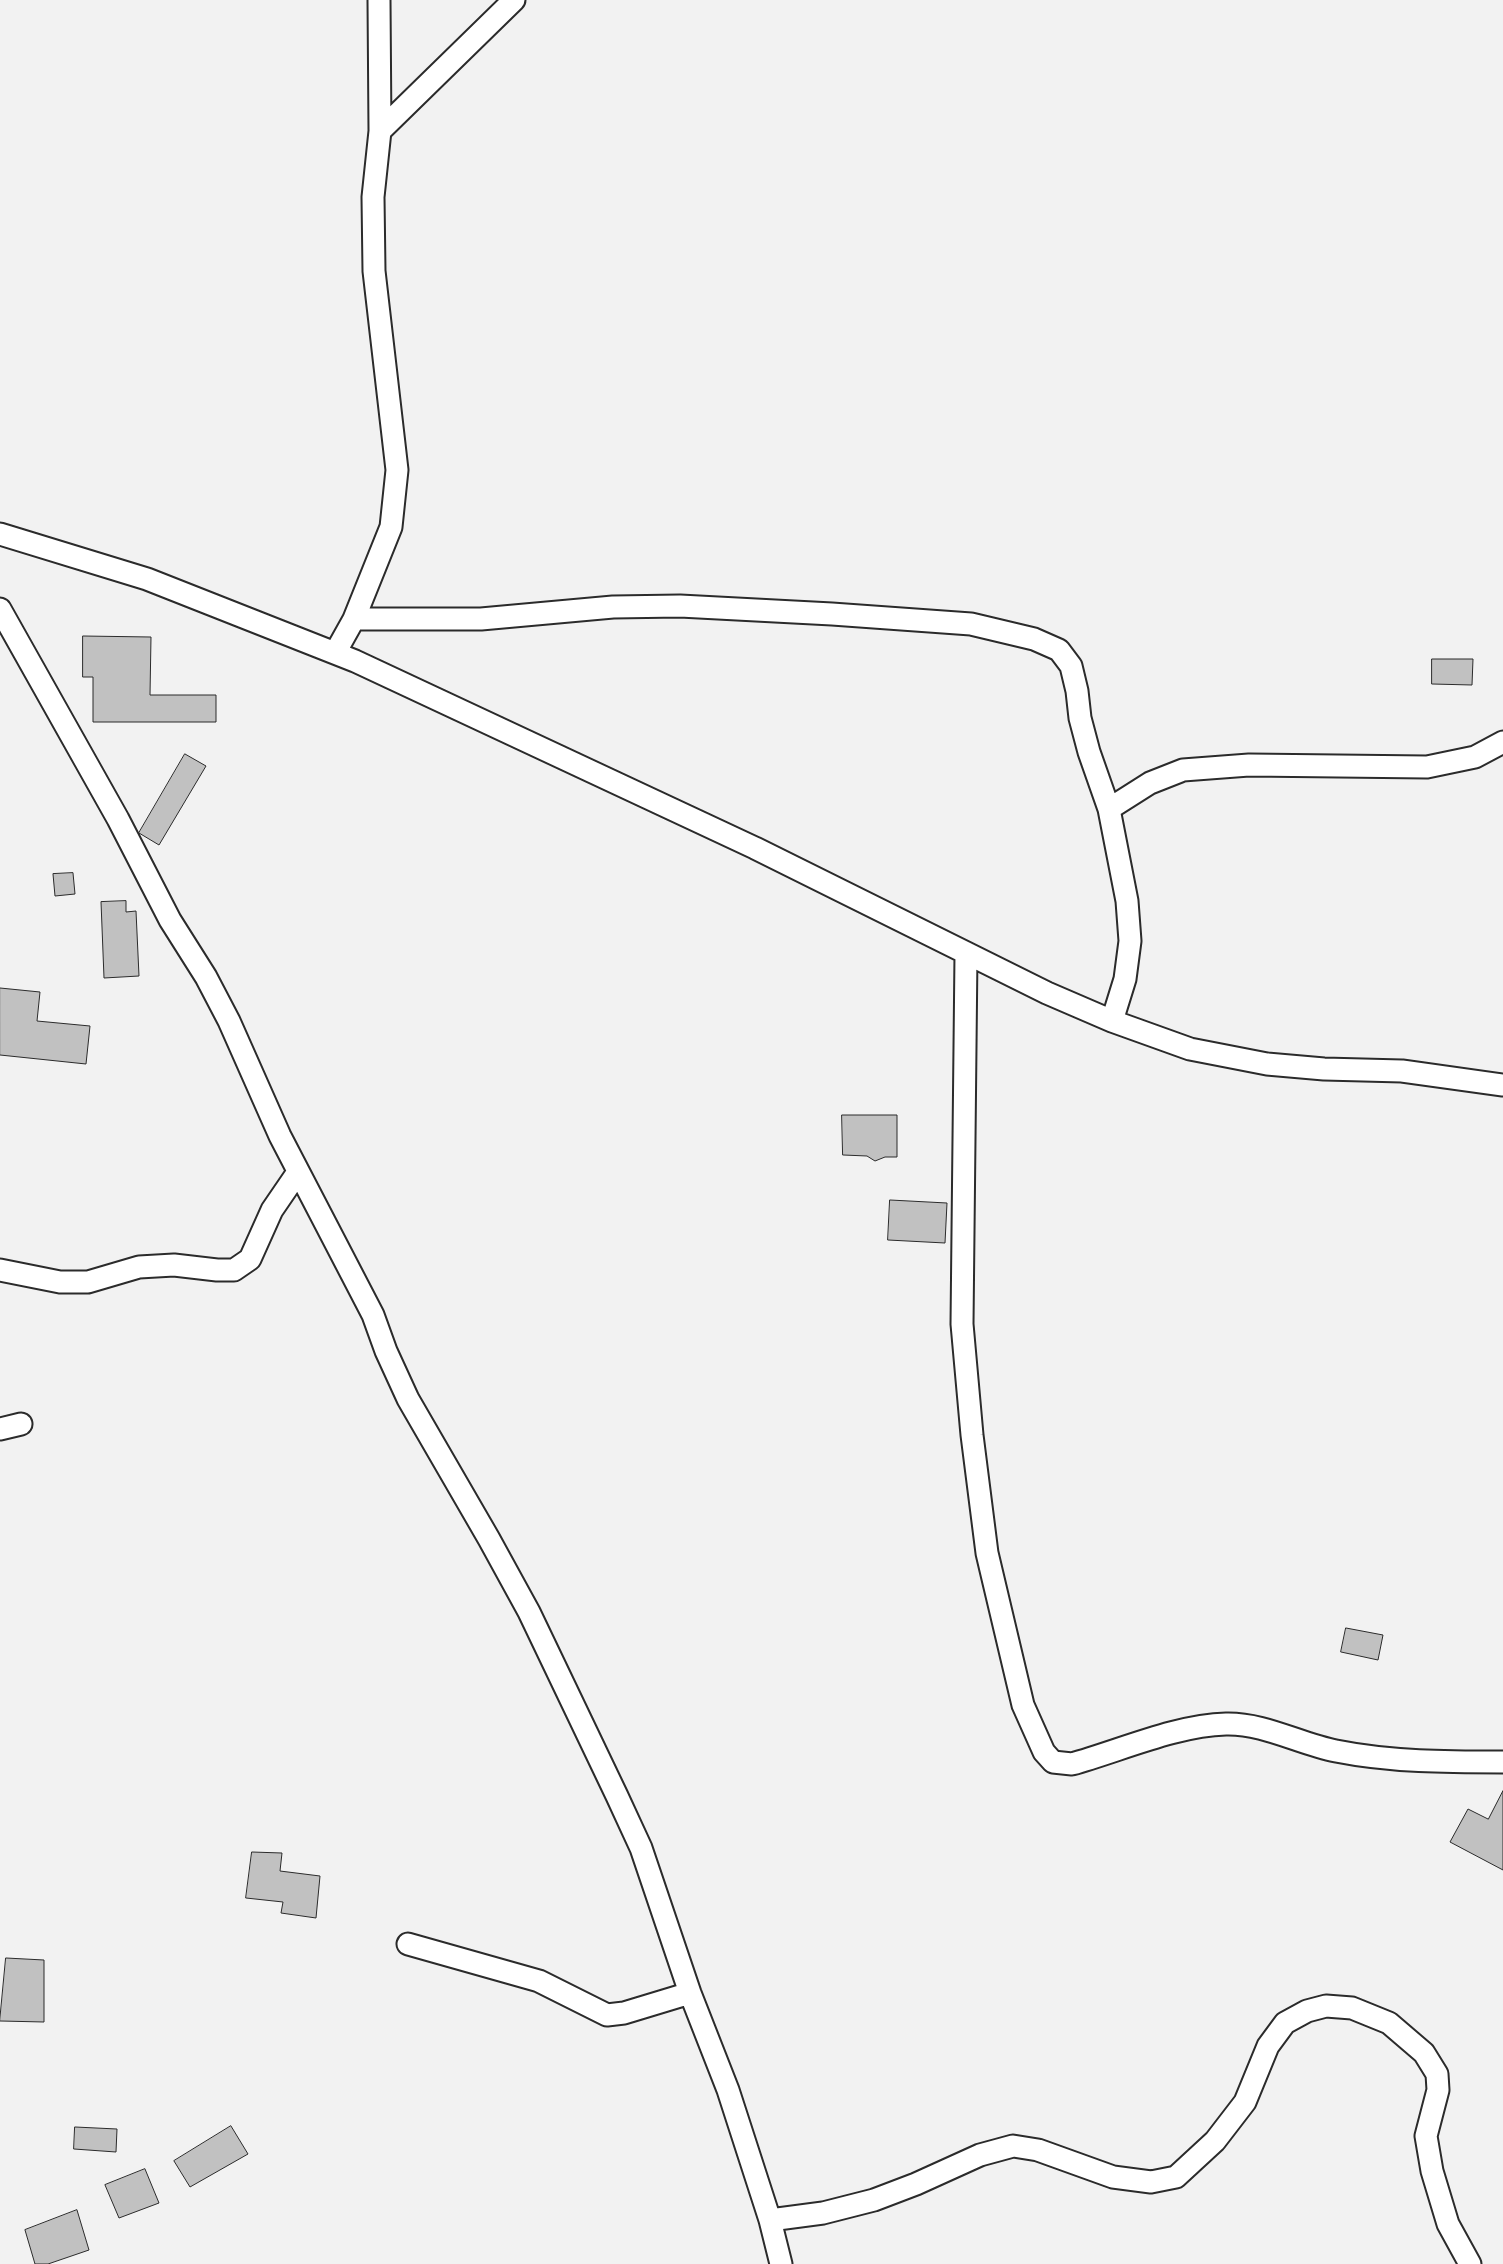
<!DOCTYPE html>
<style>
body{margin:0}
canvas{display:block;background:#f2f2f2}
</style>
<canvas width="1503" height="2264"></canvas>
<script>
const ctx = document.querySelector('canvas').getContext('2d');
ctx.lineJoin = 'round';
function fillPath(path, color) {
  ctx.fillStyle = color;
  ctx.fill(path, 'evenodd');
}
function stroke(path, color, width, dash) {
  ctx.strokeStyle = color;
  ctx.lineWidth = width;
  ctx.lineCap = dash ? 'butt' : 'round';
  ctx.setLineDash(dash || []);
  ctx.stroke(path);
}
const building = new Path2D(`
 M83,636L151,637L150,695H216V722H93V677H83Z
 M1432,659H1473L1472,685L1432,684Z
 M185,754L206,766L159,845L139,833Z
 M73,873L75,894L55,896L53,874Z
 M126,901V912L136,911L139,976L104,978L101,902Z
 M0,988L40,992L37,1021L90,1026L86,1064L0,1055Z
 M842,1115H897V1157H885L875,1161L867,1156L843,1155Z
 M890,1200L947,1203L945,1243L888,1240Z
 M1346,1628L1383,1635L1378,1660L1341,1652Z
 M1503,1791V1870L1450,1842L1468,1809L1488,1819Z
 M252,1852L282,1853L280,1871L320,1876L316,1918L281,1913L283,1902L246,1898Z
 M6,1958L44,1960V2022L0,2021Z
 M231,2126L248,2154L190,2187L174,2161Z
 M75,2127L117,2129L116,2152L74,2149Z
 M145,2169L159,2203L119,2218L105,2185Z
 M77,2210L89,2250L48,2264H35L25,2230Z`);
fillPath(building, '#c1c1c1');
stroke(building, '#2b2b2b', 1);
const street = new Path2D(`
 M380,131L514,0
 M0,534L147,579L355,661L755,848L1047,993L1112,1021L1190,1049L1267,1064L1324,1069L1402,1071L1503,1085
 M0,609L118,819L170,920L206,977L229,1021L280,1136L373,1315L386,1351L408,1399L489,1539L529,1612L617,1796L641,1848L690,1993L728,2090L770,2220L781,2264
 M354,619H481L613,607L680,606L832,614L971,624L1034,639L1059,650L1071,666L1077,691L1080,718L1089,752L1109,809L1127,901L1130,941L1125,979L1112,1021
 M335,653L354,619L391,527L397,470L374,271L373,197L380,131L379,0
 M1109,809L1150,783L1183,770L1249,765L1427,767L1475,757L1503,742
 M966,954L962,1324L972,1435L987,1553L1023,1705L1044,1752L1053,1762L1072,1764C1119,1751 1177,1725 1226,1724C1264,1723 1300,1744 1336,1751C1391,1762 1447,1762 1503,1762
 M0,1270L60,1282H88L139,1267L174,1265L217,1270H234L250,1259L272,1210L298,1172
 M0,1429L21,1424
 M408,1944L539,1981L607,2015L624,2013L690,1993
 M770,2220L823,2213L874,2200L916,2184L980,2155L1013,2146L1038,2150L1113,2177L1151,2182L1176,2177L1215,2141L1245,2102L1268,2046L1285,2023L1307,2011L1326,2006L1352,2008L1389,2023L1424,2053L1437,2074L1438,2090L1426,2136L1432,2171L1448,2224L1470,2264`);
stroke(street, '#2b2b2b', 25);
stroke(street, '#fff', 21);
</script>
